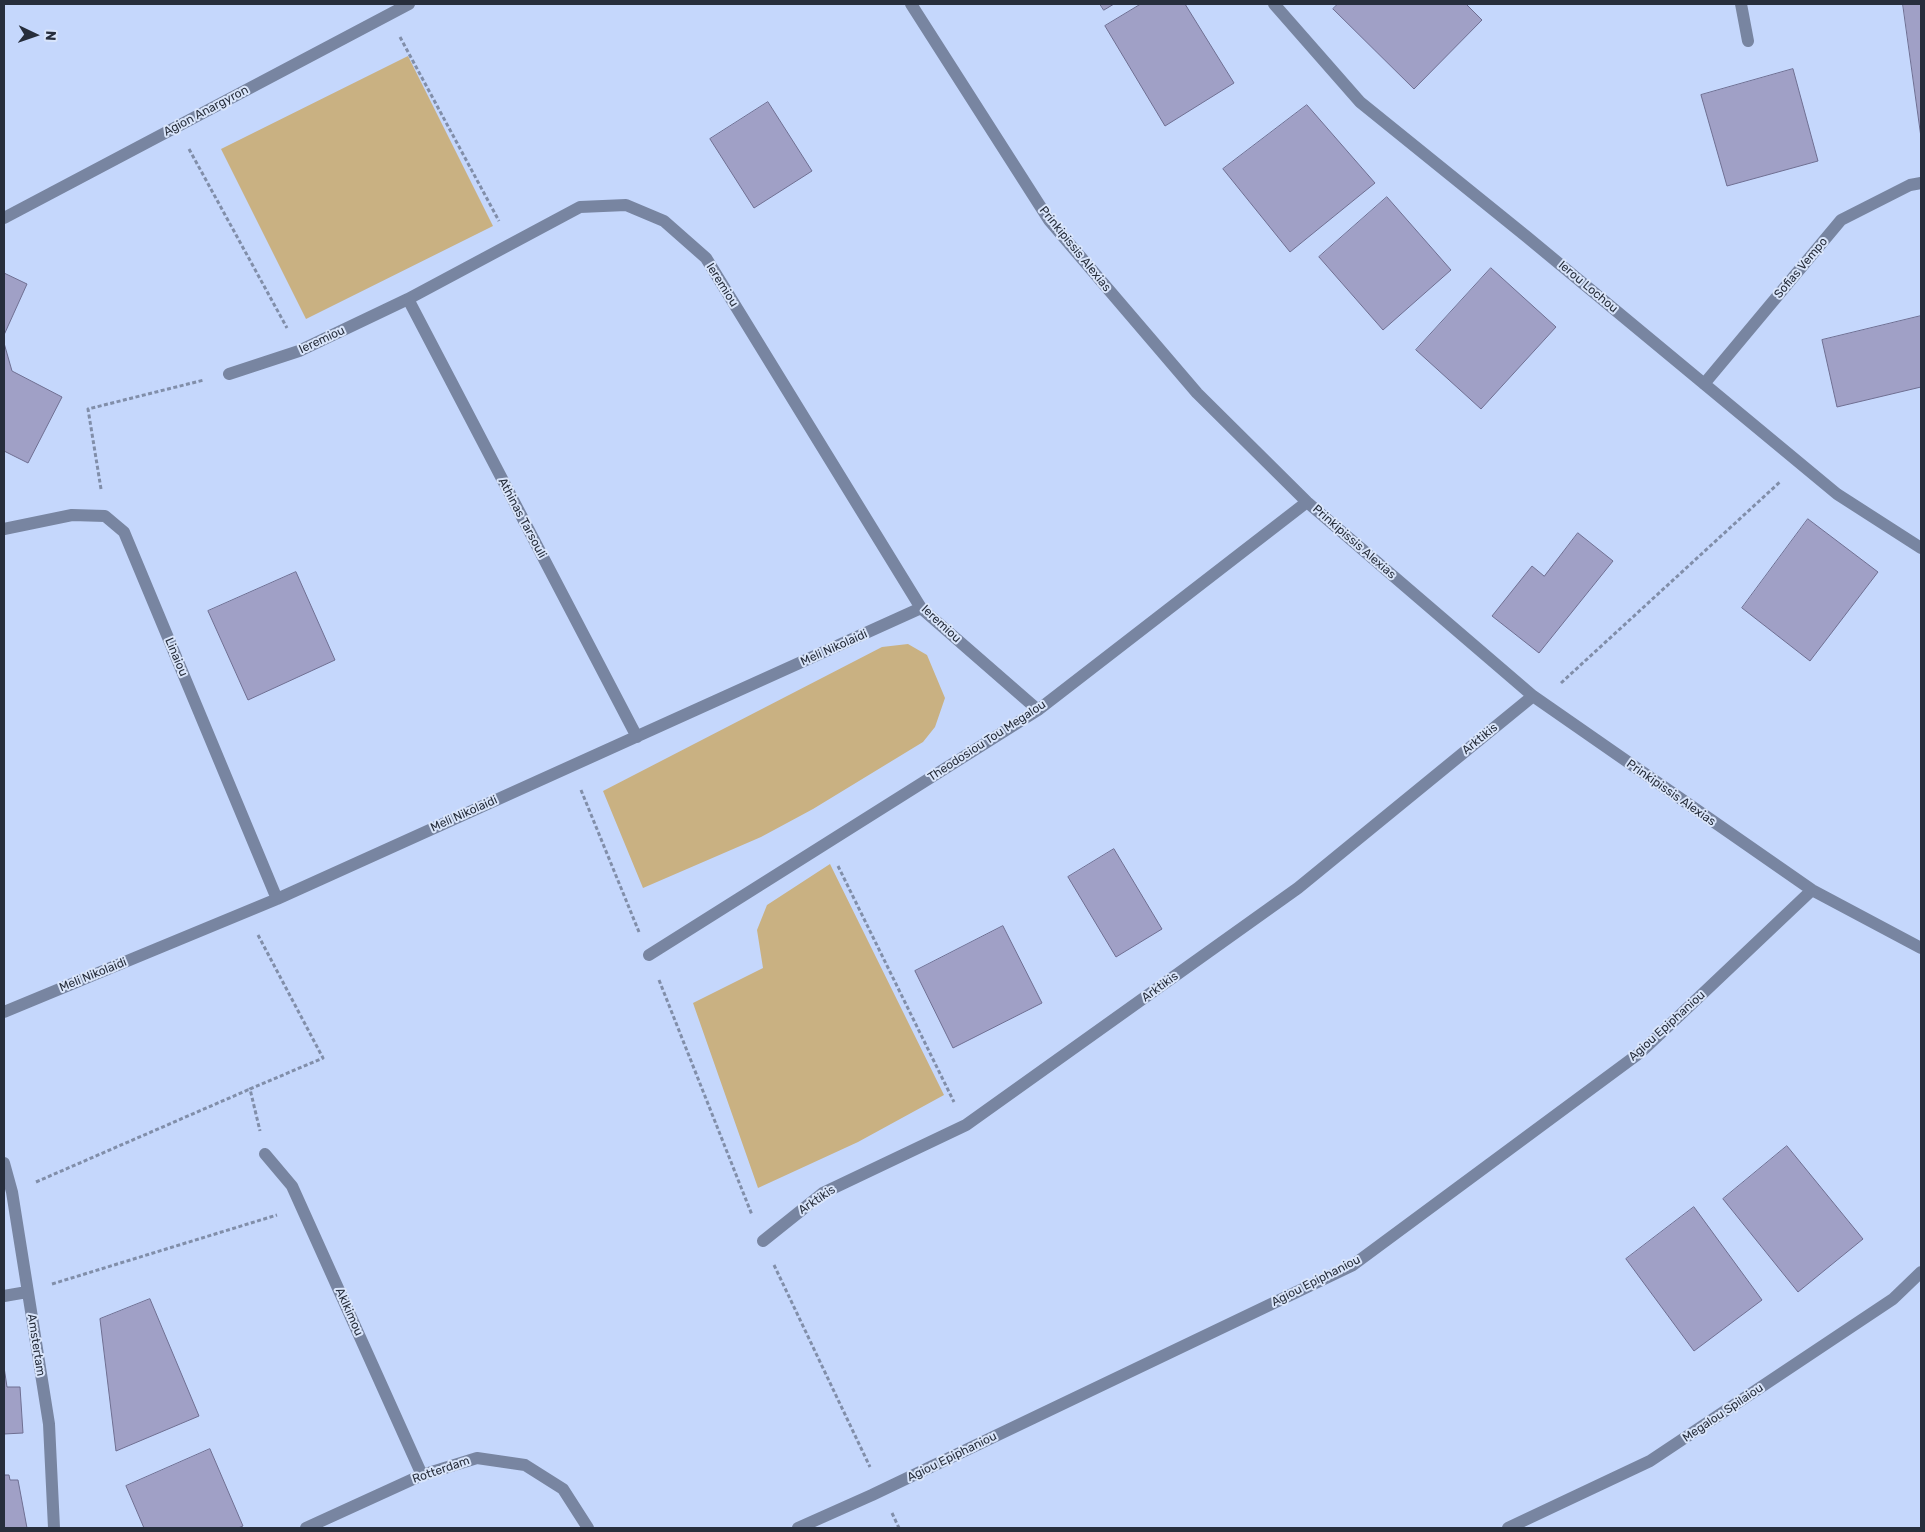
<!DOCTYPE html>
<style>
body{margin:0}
#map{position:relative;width:1925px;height:1532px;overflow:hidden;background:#c5d7fc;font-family:Rubik,sans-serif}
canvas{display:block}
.frame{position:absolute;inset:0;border:5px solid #272e3c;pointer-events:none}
.north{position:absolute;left:10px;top:10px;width:50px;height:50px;-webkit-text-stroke:4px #d9e5fb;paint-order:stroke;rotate:93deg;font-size:14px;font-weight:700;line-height:20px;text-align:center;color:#272e3c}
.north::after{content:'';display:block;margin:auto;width:18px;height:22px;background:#272e3c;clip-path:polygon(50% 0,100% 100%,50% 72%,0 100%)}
</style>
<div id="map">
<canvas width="1925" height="1532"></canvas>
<div class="frame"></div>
<div class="north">N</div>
</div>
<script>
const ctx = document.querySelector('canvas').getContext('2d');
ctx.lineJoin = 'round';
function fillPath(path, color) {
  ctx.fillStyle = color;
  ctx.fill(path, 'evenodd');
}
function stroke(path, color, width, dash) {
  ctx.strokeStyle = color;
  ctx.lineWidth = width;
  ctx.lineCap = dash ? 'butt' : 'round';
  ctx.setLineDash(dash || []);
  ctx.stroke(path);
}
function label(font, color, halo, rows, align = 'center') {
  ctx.font = font + ' Rubik,sans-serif';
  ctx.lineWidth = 4;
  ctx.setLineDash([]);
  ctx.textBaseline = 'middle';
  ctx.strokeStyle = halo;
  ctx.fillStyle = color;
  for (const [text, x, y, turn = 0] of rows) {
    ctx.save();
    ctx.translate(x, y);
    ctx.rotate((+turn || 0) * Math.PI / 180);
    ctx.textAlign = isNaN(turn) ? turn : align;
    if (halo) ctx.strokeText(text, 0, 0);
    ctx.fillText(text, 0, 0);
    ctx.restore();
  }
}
fillPath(new Path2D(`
 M408,56L493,226L306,319L221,149Z
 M908,644L927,655L945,698L935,727L923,742L813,809L761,837L643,888L603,791L882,647Z
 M830,864L944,1095L858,1142L758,1188L693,1003L763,968L757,930L767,905Z`), '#c9b182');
const building = new Path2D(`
 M1100,4H1114L1104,10Z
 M1141,4H1185L1234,83L1165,126L1105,26Z
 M1338,4H1466L1482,20L1414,89L1333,9Z
 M1903,4H1921V137Z
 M1793,69L1818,161L1727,186L1701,95Z
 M768,102L812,171L754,208L710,139Z
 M1307,105L1375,183L1290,252L1223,169Z
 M1387,197L1451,270L1383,330L1319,257Z
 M1491,268L1556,327L1481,409L1416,350Z
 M4,273L27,284L4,335Z
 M1921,316V387L1837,407L1822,340Z
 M4,343L12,371L62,397L28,463L4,451Z
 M1808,519L1878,572L1810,661L1742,608Z
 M1578,533L1613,561L1539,653L1492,616L1532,566L1544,576Z
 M296,572L335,660L248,700L208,611Z
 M1114,849L1162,929L1116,957L1068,877Z
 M1003,926L1042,1003L953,1048L915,971Z
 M1787,1146L1863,1239L1798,1292L1723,1199Z
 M1694,1207L1762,1300L1694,1351L1626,1259Z
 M150,1299L199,1416L116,1451L100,1319Z
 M4,1367L7,1387H20L23,1433L4,1434Z
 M210,1449L243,1526L238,1528H144L126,1486Z
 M4,1475H9L10,1480H18L27,1528H4Z`);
fillPath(building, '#a0a0c6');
stroke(building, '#6f6f92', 1);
stroke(new Path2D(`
 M400,37L499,221
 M189,149L287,328
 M101,489L88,409L204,380
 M1561,683L1781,481
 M581,790L639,932
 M838,866L954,1102
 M258,935L323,1058L250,1089L260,1131
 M659,980L752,1215
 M36,1182L250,1089
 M774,1265L870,1467
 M52,1284L277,1215
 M892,1513L899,1528`), '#818ea9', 3, [4, 2.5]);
stroke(new Path2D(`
 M911,4L1049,220L1197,393L1307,502L1533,696L1812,890L1921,948
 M1274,4L1360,102L1527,237L1837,494L1921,548
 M1741,4L1748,41
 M4,218L409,4
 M408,299L637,737
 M229,374L299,351L408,299L580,207L626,205L664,221L706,258L921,608L1038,710
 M1704,384L1841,220L1910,185L1921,183
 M4,529L72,515L105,516L124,532L277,899
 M649,955L1038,710L1307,502
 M4,1012L277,899L921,608
 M265,1154L292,1186L422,1475
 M4,1163L12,1192L49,1424L54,1528
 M763,1241L823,1193L966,1125L1298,888L1533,696
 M4,1296L27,1292
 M306,1528L422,1475L477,1458L525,1465L563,1489L588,1528
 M798,1528L872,1495L1353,1265L1641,1052L1812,890
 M1508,1528L1650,1461L1893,1299L1921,1272`), '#7885a1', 12);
label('12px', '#272e3c', '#d9e5fb', [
 ["Agion Anargyron",206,111,-28],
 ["Prinkipissis Alexias",1075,249,51],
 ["Sofias Vempo",1801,268,-50],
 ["Ieremiou",722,285,58],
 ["Ierou Lochou",1588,287,40],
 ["Ieremiou",322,340,-25],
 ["Athinas Tarsouli",522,518,62],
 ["Prinkipissis Alexias",1354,542,41],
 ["Ieremiou",941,624,43],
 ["Meli Nikolaidi",834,648,-24],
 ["Linaiou",176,657,67],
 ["Arktikis",1480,739,-39],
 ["Theodosiou Tou Megalou",987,741,-33],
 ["Prinkipissis Alexias",1671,793,35],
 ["Meli Nikolaidi",464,814,-24],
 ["Meli Nikolaidi",93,975,-22],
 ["Arktikis",1160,987,-36],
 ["Agiou Epiphaniou",1667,1026,-42],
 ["Arktikis",817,1200,-34],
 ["Agiou Epiphaniou",1316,1281,-27],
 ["Aklkimou",349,1312,66],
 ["Amstertam",36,1345,81],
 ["Megalou Spilaiou",1723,1413,-34],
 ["Agiou Epiphaniou",952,1457,-26],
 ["Rotterdam",441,1470,-19]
]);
</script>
